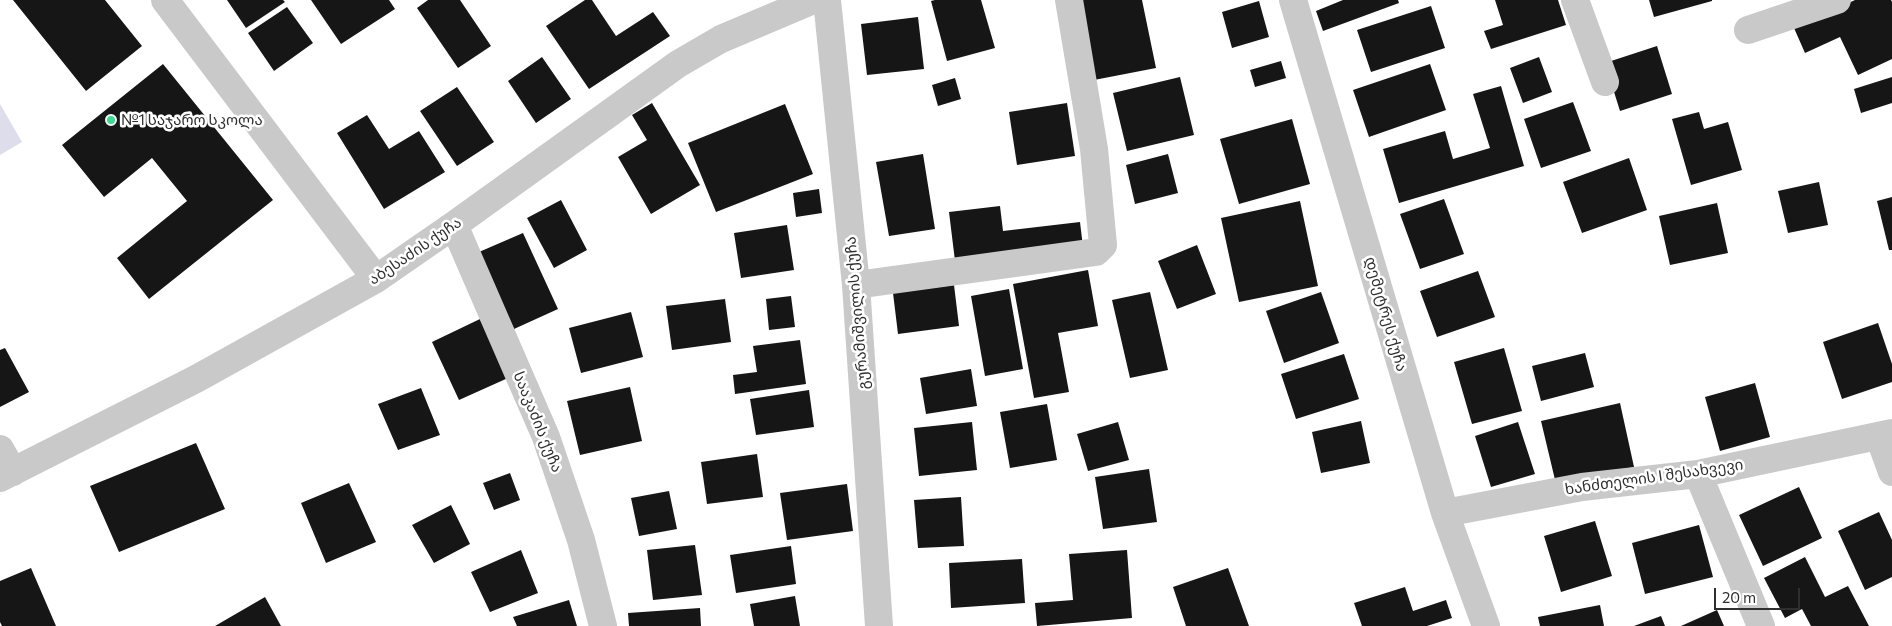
<!DOCTYPE html>
<meta charset="utf-8">
<style>
body{margin:0}
#map{position:relative;width:1892px;height:626px;overflow:hidden;background:#fff;font-family:Commissioner,sans-serif}
canvas{display:block}
.scale{position:absolute;left:1714px;top:588px;width:86px;height:22px;box-sizing:border-box;border:2px solid #2f2f2f;border-top:0;padding-left:6px;font-size:15px;line-height:18px;white-space:nowrap;color:#2f2f2f;-webkit-text-stroke:4px #fff;paint-order:stroke}
</style>
<div id="map">
<canvas width="1892" height="626"></canvas>
<div class="scale">20 m</div>
</div>
<script>
const ctx = document.querySelector('canvas').getContext('2d');
ctx.lineJoin = 'round';
function fillPath(path, color) {
  ctx.fillStyle = color;
  ctx.fill(path, 'evenodd');
}
function stroke(path, color, width, dash) {
  ctx.strokeStyle = color;
  ctx.lineWidth = width;
  ctx.lineCap = dash ? 'butt' : 'round';
  ctx.setLineDash(dash || []);
  ctx.stroke(path);
}
function label(font, color, halo, rows, align = 'center') {
  ctx.font = font + ' Commissioner,"Noto Sans Georgian",sans-serif';
  ctx.lineWidth = 5;
  ctx.setLineDash([]);
  ctx.textBaseline = 'middle';
  ctx.strokeStyle = halo;
  ctx.fillStyle = color;
  for (const [text, x, y, turn = 0] of rows) {
    ctx.save();
    ctx.translate(x, y);
    ctx.rotate((+turn || 0) * Math.PI / 180);
    ctx.textAlign = isNaN(turn) ? turn : align;
    if (halo) ctx.strokeText(text, 0, 0);
    ctx.fillText(text, 0, 0);
    ctx.restore();
  }
}
fillPath(new Path2D(`
 M0,104L22,142L0,155Z`), '#deddeb');
fillPath(new Path2D(`
 M13,0H105L142,46L86,91Z
 M227,0H283L285,2L246,28Z
 M311,0H389L395,9L341,44Z
 M428,0H460L491,46L458,68L417,8Z
 M585,0H592L616,36L653,12L670,36L589,89L546,26Z
 M935,0H981L995,48L947,61L931,1Z
 M1078,0H1142L1156,68L1094,80Z
 M1343,0H1398L1399,3L1323,31L1316,11Z
 M1495,0H1558L1566,25L1491,49L1484,31L1503,25Z
 M1649,0H1712V1L1654,17Z
 M1855,0H1891L1892,2V59L1858,75L1840,37L1805,53L1794,28Z
 M1259,1L1269,37L1232,48L1222,12Z
 M1431,6L1445,48L1371,72L1357,30Z
 M287,7L313,43L274,71L248,33Z
 M918,17L924,69L867,75L861,24Z
 M1657,46L1672,94L1620,111L1605,63Z
 M542,57L571,99L536,123L508,81Z
 M1539,57L1552,92L1523,103L1510,68Z
 M1281,61L1286,78L1255,87L1250,70Z
 M163,64L273,200L149,299L117,258L187,201L152,158L104,197L62,145Z
 M1430,64L1446,110L1369,137L1353,90Z
 M1180,77L1194,135L1127,151L1113,93Z
 M1892,77V103L1861,113L1854,89Z
 M955,78L961,99L938,106L932,85Z
 M1501,86L1524,166L1399,203L1383,149L1445,131L1453,159L1490,148L1473,94Z
 M457,87L494,142L457,166L420,111Z
 M1573,102L1591,151L1541,168L1524,119Z
 M652,103L700,185L651,214L618,157L647,140L632,115Z
 M1067,103L1075,156L1017,165L1009,112Z
 M785,104L813,174L716,212L688,143Z
 M1699,112L1704,129L1728,122L1742,170L1691,185L1672,119Z
 M367,115L389,149L419,131L445,172L384,209L337,133Z
 M1292,119L1310,184L1239,204L1220,139Z
 M923,154L935,229L889,236L876,162Z
 M1168,154L1178,193L1135,204L1126,165Z
 M1629,158L1647,210L1582,233L1563,182Z
 M1819,182L1828,225L1788,233L1778,191Z
 M819,189L822,213L796,217L793,193Z
 M1892,197V250H1889L1877,201Z
 M1444,199L1464,254L1420,269L1400,214Z
 M561,200L587,250L554,268L527,218Z
 M1300,201L1318,286L1239,302L1221,218Z
 M1717,203L1728,253L1670,265L1659,216Z
 M1000,206L1003,231L1080,222L1083,247L955,261L949,212Z
 M787,225L794,270L741,278L734,233Z
 M523,233L558,309L514,329L479,252Z
 M1197,245L1216,294L1177,309L1158,261Z
 M1088,270L1098,326L1058,333L1069,392L1034,398L1013,284Z
 M1478,271L1495,317L1437,337L1420,291Z
 M954,285L959,326L898,334L893,293Z
 M1009,289L1023,369L985,376L971,296Z
 M1150,292L1168,370L1130,378L1112,300Z
 M1321,292L1339,343L1284,363L1266,311Z
 M791,296L795,327L769,330L766,299Z
 M725,299L731,342L672,350L666,306Z
 M631,312L643,357L581,373L569,328Z
 M480,319L508,378L459,400L432,342Z
 M1878,323L1892,364V382L1842,399L1823,342Z
 M800,340L806,384L735,394L733,375L757,372L753,346Z
 M5,348L29,392L0,407V350Z
 M1504,348L1522,411L1472,424L1454,362Z
 M1585,353L1594,387L1541,401L1532,366Z
 M1344,354L1359,399L1296,419L1281,374Z
 M971,369L977,406L926,414L920,378Z
 M1755,383L1770,437L1720,451L1705,397Z
 M630,387L642,441L580,455L567,401Z
 M421,388L440,435L398,450L378,404Z
 M809,390L814,427L756,435L750,399Z
 M1620,403L1634,467L1556,484L1541,421Z
 M1047,404L1057,460L1010,468L1000,412Z
 M1361,421L1370,463L1321,473L1312,432Z
 M972,422L977,470L919,476L914,428Z
 M1118,422L1129,460L1088,471L1077,434Z
 M1518,422L1535,474L1491,487L1475,436Z
 M196,443L225,509L119,552L90,486Z
 M757,454L763,497L707,504L701,462Z
 M1149,469L1157,522L1103,529L1095,477Z
 M510,473L520,500L494,510L483,483Z
 M349,483L376,542L326,563L301,503Z
 M847,484L853,531L787,540L780,493Z
 M1799,487L1822,538L1763,566L1739,515Z
 M669,491L677,529L639,536L631,498Z
 M961,497L964,546L918,548L914,500Z
 M451,505L470,544L434,563L412,525Z
 M1879,512L1892,540V577L1865,590L1838,531Z
 M1595,521L1612,576L1561,592L1544,536Z
 M1699,525L1713,577L1645,594L1632,543Z
 M695,545L702,595L653,600L647,550Z
 M791,546L796,584L736,593L730,555Z
 M521,550L538,593L490,612L471,572Z
 M1127,550L1132,618L1037,626L1035,603L1073,600L1069,554Z
 M1805,557L1825,597L1848,586L1869,626H1811L1802,609L1785,618L1764,578Z
 M1022,559L1025,603L951,608L949,563Z
 M31,568L56,626H2L0,622V581Z
 M1228,568L1249,626H1186L1173,587Z
 M1405,587L1413,611L1446,600L1452,618L1427,626H1362L1354,603Z
 M795,596L800,626H754L750,604Z
 M265,597L281,626H215Z
 M569,600L577,626H517L513,617Z
 M1600,605L1604,626H1540L1538,617Z
 M700,608L701,626H629L628,613Z
 M1717,610L1724,626H1681Z
 M1661,616L1665,626H1634Z`), '#161616');
stroke(new Path2D(`
 M165,0L376,279
 M827,0L856,285L879,626
 M1293,0L1445,513L1486,626
 M1575,0L1605,82
 M1748,30L1837,0
 M454,225L546,437L581,540L603,626
 M856,285L1096,252L1103,245L1094,149L1069,0
 M1879,436L1892,472
 M0,449L13,472
 M1698,474L1761,626
 M0,478L196,379L376,279L454,225L678,64L721,39L813,0
 M1445,513L1582,487L1698,474L1892,433`), '#c9c9c9', 28);
for (const [x, y, r, color] of [
 [111,120,5,"#3adc90"]
]) {
  const dot = new Path2D();
  dot.arc(x, y, r, 0, 2 * Math.PI);
  ctx.fillStyle = color;
  ctx.fill(dot);
  stroke(dot, '#fff', 2);
}
label('15px', '#2f2f2f', '#fff', [
 ["№1 საჯარო სკოლა",121,120]
], 'left');
label('15px', '#2f2f2f', '#fff', [
 ["აბესაძის ქუჩა",415,251,-34],
 ["გურამიშვილის ქუჩა",857,313,-95],
 ["დემეტრეს ქუჩა",1386,314,74],
 ["სააკაძის ქუჩა",538,422,68],
 ["ხანძთელის I შესახვევი",1654,477,-8]
]);
</script>
